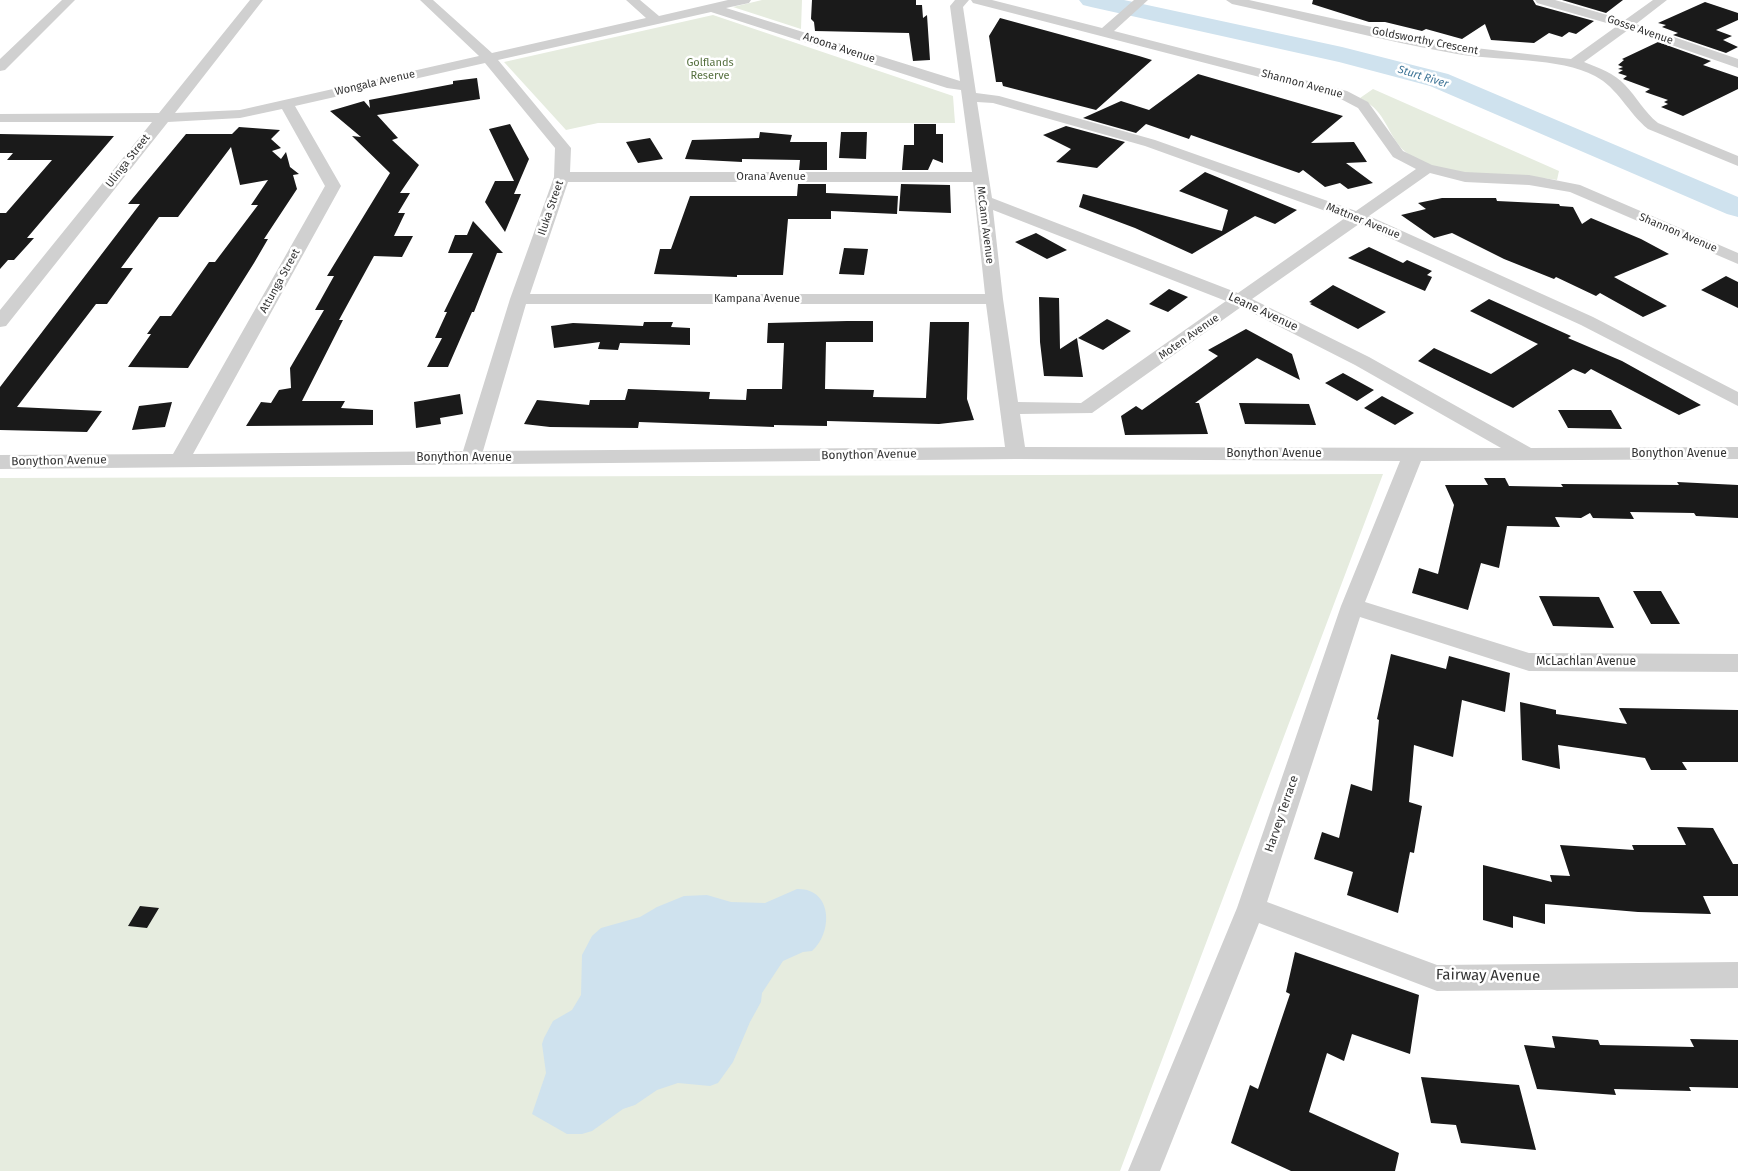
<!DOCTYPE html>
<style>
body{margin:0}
canvas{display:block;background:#fff}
</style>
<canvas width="1738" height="1171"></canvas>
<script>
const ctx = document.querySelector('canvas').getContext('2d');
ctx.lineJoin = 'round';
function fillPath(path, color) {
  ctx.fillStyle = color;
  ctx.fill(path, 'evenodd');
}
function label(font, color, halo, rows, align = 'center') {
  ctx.font = font + ' "Fira Sans",sans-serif';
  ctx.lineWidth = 5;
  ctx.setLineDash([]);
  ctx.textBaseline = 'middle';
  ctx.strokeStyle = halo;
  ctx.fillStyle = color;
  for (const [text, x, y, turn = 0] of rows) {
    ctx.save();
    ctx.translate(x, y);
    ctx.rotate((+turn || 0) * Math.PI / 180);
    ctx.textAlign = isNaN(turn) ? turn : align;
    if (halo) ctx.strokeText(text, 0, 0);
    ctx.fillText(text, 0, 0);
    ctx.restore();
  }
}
fillPath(new Path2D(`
 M762,0H802L801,29L733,7Z
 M713,15L953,96L955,123H598L566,130L504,62Z
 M1373,89L1559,171L1557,180C1509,172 1449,183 1407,153C1394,144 1388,124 1378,112C1373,106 1367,102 1360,98Z
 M1383,474L1120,1171H0V478Z`), '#e6ecdf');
fillPath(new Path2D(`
 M797,889C833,888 833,933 812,951L803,952L783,961L762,993L761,1002L750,1022L733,1062L718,1083L710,1086L678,1083L657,1090L635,1105L623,1109L592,1131L582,1134H567L532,1114L546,1073L542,1044L544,1038L553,1021L572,1010L581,995L582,955L592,936L601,928L640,917L657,907L684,896L707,895L731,902L765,903Z`), '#cfe2ee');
fillPath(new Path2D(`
 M1079,0H1124L1342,47L1448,74L1738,197V217L1727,214L1430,86L1339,62L1091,7L1083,5Z`), '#cfe2ee');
fillPath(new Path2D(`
 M812,0H916V5H922L923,18L927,15L930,60L913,61L909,33L815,31L814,22L811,19Z
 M1313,0H1533L1536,5L1594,21L1576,34L1569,32L1562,37L1549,33L1534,43L1491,40L1485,24L1462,39L1426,29L1422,31L1385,22H1369L1312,4Z
 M1562,0H1623L1606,13Z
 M1705,2L1738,13V20L1716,30L1732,36L1723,40L1738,47L1726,53L1673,35L1678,33L1662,27L1666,25L1658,23Z
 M1000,18L1139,56L1152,60L1096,110L1003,86L1002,82H996L989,36Z
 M1658,42L1711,61L1703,65L1738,77V89L1683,116L1661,107L1668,104L1664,102L1668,100L1645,92L1650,89L1623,79L1627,76L1618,73L1623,70L1618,69L1623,67L1618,65L1624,60L1622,59Z
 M1198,74L1343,116L1311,143L1354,142L1367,162L1346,163L1373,183L1348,189L1340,183L1325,187L1303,170L1299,173L1191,135L1189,139L1146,124L1136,133L1083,118L1121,101L1149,110Z
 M477,78L480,99L377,115L398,138L392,140L419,165L400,193H410L398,213H405L394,236H413L402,257L374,256L339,320H343L302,401H345L341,408L373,410V425L246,426L261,402L271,403L279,390L291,388L290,368L324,310H315L334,276H327L390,173L352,136L361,137L330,111L364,101L370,108L369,100L453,84V81Z
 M510,124L529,159L514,194H521L505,232L485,202L495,181H514L489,129Z
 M914,124H936V134H943V163L933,159L928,170H902L904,145H914Z
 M1066,126L1125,142L1097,168L1056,162L1071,149L1043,135Z
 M239,127L280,130L271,139L281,148L272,151L281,159L286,152L290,167L299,174L293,175L297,189L264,239H268L254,263L188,368L128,367L151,334H147L160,316H171L209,262H215L258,205H251L268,180L240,185L231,147L178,217H159L121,268H133L107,304H96L17,407L102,411L87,432L0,430V387L140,204H128L186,134H232Z
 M760,132L792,135L790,142H827V170H799L800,160L742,159V162L685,159L692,140L759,138Z
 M841,132H867L866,159L839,158Z
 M0,134L114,136L27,238H34L14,260H8L0,269V213H6L52,160H7L13,153H0Z
 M650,138L663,159L638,163L626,142Z
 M1205,172L1297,210L1275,224L1255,216L1192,254L1135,228L1079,207L1083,194L1222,231L1228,210L1179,191Z
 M798,184H826V193L898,196L897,214L831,211V219H788L783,275H737V277L654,274L660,249H671L690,196H797Z
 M901,184L950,185L951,213L899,211Z
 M1442,198H1496L1497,201L1559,204L1560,206L1573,207L1582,224L1591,218L1641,239L1669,254L1614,277L1667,306L1643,317L1600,293L1596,296L1556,277L1554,279L1504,259L1452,233L1434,238L1401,215L1426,209L1418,203Z
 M473,221L503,253H497L474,312H472L448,367H427L442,338H435L447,312H444L473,253H448L455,235H467Z
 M1036,233L1067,250L1047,259L1015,242Z
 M1369,247L1403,263L1407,260L1432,271L1427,275L1432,277L1425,291L1348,258Z
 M844,248L868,249L864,275L839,274Z
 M1726,276L1738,282V308L1701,290Z
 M1333,285L1386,312L1358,329L1310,304L1312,303L1309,302Z
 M1169,289L1188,297L1168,312L1149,304Z
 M1039,297L1059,298L1060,349L1077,338L1083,377L1044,376L1040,342Z
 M1489,299L1571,336L1568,338L1622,361L1701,405L1679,415L1591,369L1585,374L1573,369L1513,408L1418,361L1434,348L1491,374L1538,344L1470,311Z
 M1107,319L1131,331L1103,350L1078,338Z
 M847,321H873V342H826L825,389L874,390L873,397L926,398L930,322H969L967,399L974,420L939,424L827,421V426L774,425V427L639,422L638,428L550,427L524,424L537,400L589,405L590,400H625L628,389L710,392L709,399L746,400L747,389H782L784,343H767L768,323Z
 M644,322H673L671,327L690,328V345L620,343L618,350L598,349L600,342L554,348L551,326L573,323L643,326Z
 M1246,329L1292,354L1300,380L1257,358L1195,403H1199L1208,434L1125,435L1121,416L1136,406L1142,410L1218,356L1208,350Z
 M1343,373L1374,390L1357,401L1325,383Z
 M460,394L463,414L440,418L441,424L416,428L414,402Z
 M1382,396L1414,413L1395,425L1364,408Z
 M172,402L165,427L132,430L139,406Z
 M1239,403L1309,404L1316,425L1245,424Z
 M1558,410H1611L1622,429L1568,428Z
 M1484,478H1505L1509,486L1563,487L1561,484L1679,485L1677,482L1738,485V518L1696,516L1694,513L1630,512L1634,519L1593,518L1590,513L1581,518L1555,517L1560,527L1507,526L1499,568L1481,563L1468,610L1412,593L1419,568L1438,574L1454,505L1445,485H1488Z
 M1633,591H1661L1680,624H1651Z
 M1539,596L1599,597L1614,628L1553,626Z
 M1391,654L1446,669L1449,656L1510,673L1505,712L1462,700L1453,757L1414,745L1409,802L1422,806L1414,853L1410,852L1398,913L1347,895L1353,872L1314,859L1322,832L1339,838L1351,784L1372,791L1379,720L1377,719Z
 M1520,702L1556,710V714L1627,724L1619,708L1738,710V762H1682L1687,770H1651L1645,758L1558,745L1560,769L1522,760Z
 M1677,827L1713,828L1733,864H1738V896H1703L1711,914L1638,912L1545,904V924L1513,916V928L1483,920V865L1552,882L1550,875L1570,876L1560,845L1634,850L1632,845H1686Z
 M140,906L159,908L147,928L128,926Z
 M1295,952L1419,995L1410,1054L1352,1034L1344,1061L1327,1053L1309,1112L1399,1153L1395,1171H1291L1231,1143L1250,1085L1258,1089L1290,994L1286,992Z
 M1552,1036L1598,1040L1600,1045L1694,1047L1690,1039L1738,1040V1088L1689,1087L1691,1091L1614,1089L1616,1095L1537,1089L1524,1045L1555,1048Z
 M1421,1077L1519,1085L1536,1150L1461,1143L1456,1125L1431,1123Z`), '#1a1a1a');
fillPath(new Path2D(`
 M62,0H75L5,70L0,71V59Z
 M250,0H263L175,113L240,110L479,56L420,0H433L492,53L646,18L626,0H640L659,16L728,0H751L749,3L726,8L960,81L950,6L955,0H969L963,7L976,93L999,96L1155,140L1356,211L1416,169L1393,157L1358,108L1337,97L973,3L971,0H992L1102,28L1134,0H1148L1114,31L1347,91L1368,102L1403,151L1432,165L1465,172L1529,175L1580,185L1738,253V264L1570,192L1529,185L1465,182L1430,173L1369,216L1593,317L1738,392V406L1581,325L1359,224L1252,299L1369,357L1531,448L1738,447V459L1421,461L1365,602L1529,653L1738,654V672L1529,671L1360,617L1267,902L1437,965L1738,962V988L1437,991L1259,923L1160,1171H1128L1237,908L1341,606L1400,461L1016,459L0,469V455L173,454L325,186L282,109L240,118L168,122L6,326L0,327V310L152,122H0V114L159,113ZM711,12L947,88L961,90L972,172H570L571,148L498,60ZM485,63L555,148L554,177L510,299L463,451L193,454L341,186L295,106ZM977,102L993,103L1145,146L1345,218L1238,293L992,198ZM568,182H973L985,294H530ZM993,210L1226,301L1081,403L1018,402L1003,299ZM526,304H986L1005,447L483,451ZM1241,307L1355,365L1501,448L1025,447L1020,414L1092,413Z
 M1226,0H1249L1458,46L1571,59L1617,26L1537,3L1535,0H1555L1625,20L1653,0H1667L1636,24L1738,59V68L1628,30L1584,62C1599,68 1614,73 1625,85C1637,97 1644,112 1658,123L1738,156V166L1648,129C1628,113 1618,88 1595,76C1560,57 1498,61 1457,54C1382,41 1307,20 1232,4Z`), '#d0d0d0');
label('11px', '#333', '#fff', [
 ["Gosse Avenue",1640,30,19],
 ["Goldsworthy Crescent",1425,41,11],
 ["Aroona Avenue",839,48,18],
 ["Wongala Avenue",375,83,-13],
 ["Shannon Avenue",1302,84,15],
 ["Ulinga Street",128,161,-52],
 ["Orana Avenue",771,177],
 ["Iluka Street",551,208,-71],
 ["Mattner Avenue",1363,221,22],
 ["McCann Avenue",985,225,83],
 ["Shannon Avenue",1678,233,23],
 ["Attunga Street",280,281,-61],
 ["Kampana Avenue",757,299],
 ["Moten Avenue",1189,337,-35]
]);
label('11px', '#56703f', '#fff', [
 ["Golflands",710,63],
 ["Reserve",710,76]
]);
label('italic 11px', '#3f7597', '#fff', [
 ["Sturt River",1423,77,17]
]);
label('12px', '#333', '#fff', [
 ["Leane Avenue",1263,312,25],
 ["Bonython Avenue",1274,454],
 ["Bonython Avenue",1679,454],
 ["Bonython Avenue",869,455,-1],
 ["Bonython Avenue",464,458],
 ["Bonython Avenue",59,461,-1],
 ["McLachlan Avenue",1586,662],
 ["Harvey Terrace",1282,814,-71]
]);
label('15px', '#333', '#fff', [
 ["Fairway Avenue",1488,976,1]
]);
</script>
